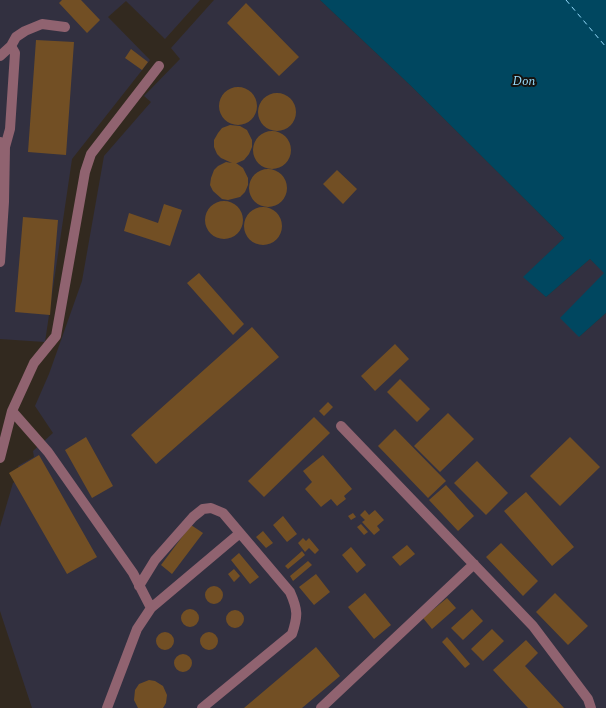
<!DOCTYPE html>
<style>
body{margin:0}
canvas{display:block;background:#32291f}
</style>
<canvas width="606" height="708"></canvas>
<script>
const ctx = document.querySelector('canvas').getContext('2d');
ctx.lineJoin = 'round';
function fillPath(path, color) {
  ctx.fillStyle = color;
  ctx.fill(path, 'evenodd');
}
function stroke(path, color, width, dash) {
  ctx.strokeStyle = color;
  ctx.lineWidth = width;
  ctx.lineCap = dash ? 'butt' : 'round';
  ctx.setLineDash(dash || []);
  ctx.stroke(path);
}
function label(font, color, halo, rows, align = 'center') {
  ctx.font = font + ' Spectral,serif';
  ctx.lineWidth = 4;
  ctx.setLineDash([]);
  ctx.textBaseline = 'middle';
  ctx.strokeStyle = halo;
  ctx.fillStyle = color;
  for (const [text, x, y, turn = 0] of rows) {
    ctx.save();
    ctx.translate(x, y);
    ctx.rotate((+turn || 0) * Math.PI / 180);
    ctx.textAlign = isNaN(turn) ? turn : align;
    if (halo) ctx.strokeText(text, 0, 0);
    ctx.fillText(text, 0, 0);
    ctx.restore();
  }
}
fillPath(new Path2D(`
 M0,0H200L165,39L126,1L108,17L150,60L72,159L45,342L0,339Z
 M214,0H320L410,85L564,238L524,277L546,297L590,259L605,273L579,337L606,313V708H32L0,611V527L13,483L23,477L18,466L34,457L33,451L53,433L35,406L49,374L82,281L104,156L151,102L144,96L180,59L171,48Z`), '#323040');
fillPath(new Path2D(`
 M320,0H606V313L579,337L560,318L604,273L590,259L546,297L523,277L564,238L410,85Z`), '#004760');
stroke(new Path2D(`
 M566,0L606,47`), '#96dcfd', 1, [5, 4]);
fillPath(new Path2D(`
 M62,0H81L100,20L87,33L59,3Z
 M246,3L299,57L279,76L227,23Z
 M36,40L74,42L66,155L28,152Z
 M131,49L148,62L142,70L125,58Z
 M219 106a19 19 0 1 1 38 0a19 19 0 1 1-38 0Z
 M258 112a19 19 0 1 1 38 0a19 19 0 1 1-38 0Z
 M230,125L240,126L247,130L252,140V147L249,154L244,160L237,163H232H236L243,168L248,178V185L245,192L240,197L228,200L222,199L213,191L210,185L211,178L214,170L218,166L226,162L232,163L221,158L217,154L214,147V140L218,133L222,128Z
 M253 150a19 19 0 1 1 38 0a19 19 0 1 1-38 0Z
 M249 188a19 19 0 1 1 38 0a19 19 0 1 1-38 0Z
 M337,170L357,189L343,204L323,184Z
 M205 220a19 19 0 1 1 38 0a19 19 0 1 1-38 0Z
 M164,204L182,210L170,246L124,231L129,213L158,223Z
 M244 226a19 19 0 1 1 38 0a19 19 0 1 1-38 0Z
 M23,217L58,220L50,315L15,312Z
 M199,273L244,324L233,335L187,283Z
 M252,327L279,357L156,464L131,435Z
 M395,344L409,359L375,391L361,376Z
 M400,379L430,409L417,422L387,392Z
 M328,402L333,407L324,416L319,411Z
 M448,413L474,439L440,472L414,446Z
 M314,417L330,433L264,497L248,481Z
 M395,429L446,481L428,498L378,446Z
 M86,437L113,486L92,498L65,450Z
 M570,437L600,467L560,506L530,476Z
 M39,455L97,557L67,574L9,473Z
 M323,455L352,489L344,496L346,499L337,506L331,499L321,507L305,489L312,482L303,471Z
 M477,461L508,493L486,515L454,483Z
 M446,485L474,516L458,531L429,500Z
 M526,492L574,547L552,566L504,511Z
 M365,510L369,515L375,510L384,520L377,526L380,530L374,535L362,522L365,520L360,515Z
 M353,513L356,517L351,520L348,516Z
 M283,516L297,534L287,542L273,525Z
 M361,524L368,532L364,535L357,527Z
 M191,525L203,533L172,574L161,565Z
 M263,531L273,543L266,548L256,537Z
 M303,538L306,541L309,538L319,550L315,554L309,548L305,552L298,543Z
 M501,543L538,581L523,596L486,557Z
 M407,545L415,554L400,566L392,557Z
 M351,547L366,565L357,573L342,555Z
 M302,551L305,555L288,569L285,566Z
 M239,553L259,577L250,584L231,560Z
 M308,561L312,565L293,581L290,576Z
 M234,569L240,576L234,582L228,574Z
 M316,574L330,592L314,605L299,587Z
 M205 595a9 9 0 1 1 18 0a9 9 0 1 1-18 0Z
 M365,593L391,625L374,639L348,607Z
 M555,593L588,626L568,645L536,612Z
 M447,598L456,608L432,629L423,618Z
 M181 618a9 9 0 1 1 18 0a9 9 0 1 1-18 0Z
 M472,609L483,621L463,640L451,628Z
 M226 619a9 9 0 1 1 18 0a9 9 0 1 1-18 0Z
 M492,629L504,641L483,661L471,649Z
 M156 641a9 9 0 1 1 18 0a9 9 0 1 1-18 0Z
 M200 641a9 9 0 1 1 18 0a9 9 0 1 1-18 0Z
 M447,637L470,664L465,668L442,642Z
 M526,640L538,653L525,666L564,708H528L493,670Z
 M316,647L340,676L302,708H244Z
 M174 663a9 9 0 1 1 18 0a9 9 0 1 1-18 0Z
 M149,680L155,681L163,686L167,695L166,703L163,708H138L134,700L135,690L139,684Z`), '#724f24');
stroke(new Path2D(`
 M0,56L11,46L16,37L25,31L42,24L65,27
 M0,142L5,147L4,202L0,262
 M5,147L10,129L15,53L11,46
 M12,411L48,452L133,573L151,608
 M341,426L533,626L588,699L591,708
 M0,458L12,411L34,363L56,336L85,172L91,154L159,66
 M139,586L155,560L193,517L203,509L211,508L223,513L290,592C298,610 298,616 292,634L202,708
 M107,708L137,629L151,608L240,533
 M321,708L474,564`), '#906370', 10);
label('italic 13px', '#96dcfd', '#16120e', [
 ["Don",524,82]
]);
</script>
